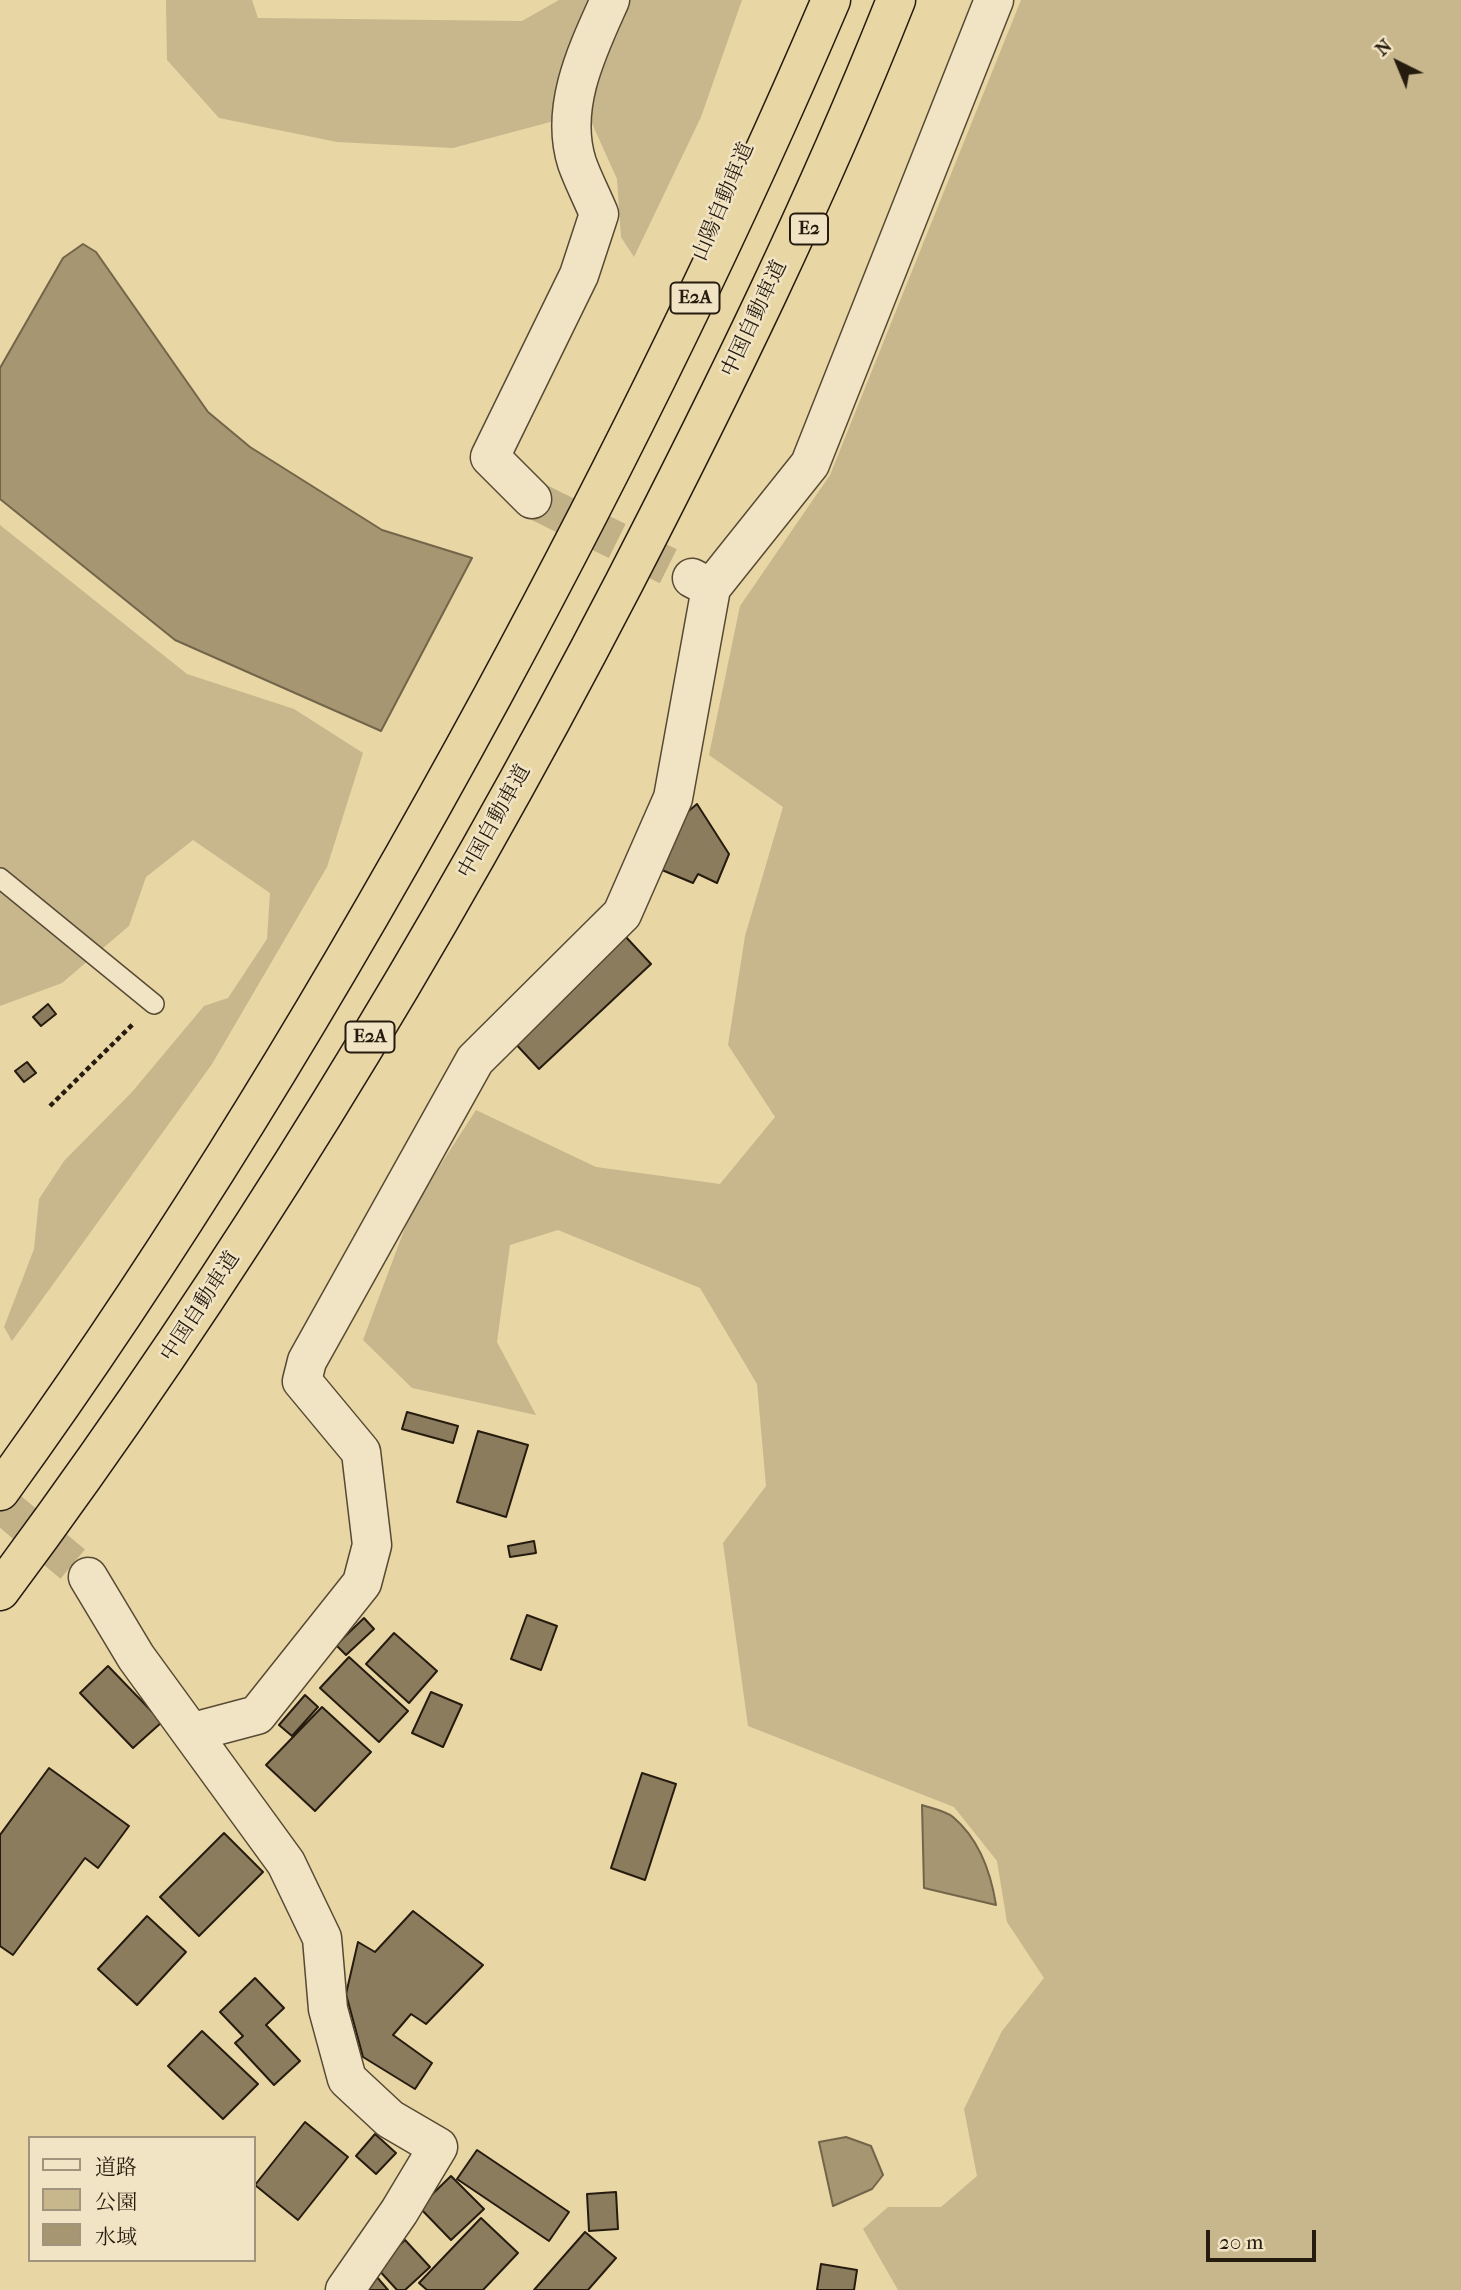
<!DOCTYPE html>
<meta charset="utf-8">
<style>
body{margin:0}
#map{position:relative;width:1461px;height:2290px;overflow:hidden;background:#e9d6a5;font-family:"IM FELL French Canon","Noto Serif JP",serif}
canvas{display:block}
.legend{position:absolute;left:28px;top:2136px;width:228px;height:126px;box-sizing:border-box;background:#f1e4c4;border:2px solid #a0947c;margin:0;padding:9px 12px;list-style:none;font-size:21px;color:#261b0f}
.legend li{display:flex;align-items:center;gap:14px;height:35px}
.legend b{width:35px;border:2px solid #a0947c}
.north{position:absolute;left:1363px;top:28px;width:70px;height:70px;-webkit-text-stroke:5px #f1e4c4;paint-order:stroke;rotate:317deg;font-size:19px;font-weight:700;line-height:28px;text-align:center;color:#261b0f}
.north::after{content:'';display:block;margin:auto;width:24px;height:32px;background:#261b0f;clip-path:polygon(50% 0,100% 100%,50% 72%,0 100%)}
.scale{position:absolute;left:1206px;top:2230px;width:110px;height:32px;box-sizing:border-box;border:4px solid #261b0f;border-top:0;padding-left:9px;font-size:21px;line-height:24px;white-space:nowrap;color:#261b0f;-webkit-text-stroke:5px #f1e4c4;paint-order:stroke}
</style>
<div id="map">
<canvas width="1461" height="2290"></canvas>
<ul class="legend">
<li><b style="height:9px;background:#f1e4c4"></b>道路</li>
<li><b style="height:19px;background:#c8b68c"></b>公園</li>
<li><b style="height:19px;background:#a79672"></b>水域</li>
</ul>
<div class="north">N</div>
<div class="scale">20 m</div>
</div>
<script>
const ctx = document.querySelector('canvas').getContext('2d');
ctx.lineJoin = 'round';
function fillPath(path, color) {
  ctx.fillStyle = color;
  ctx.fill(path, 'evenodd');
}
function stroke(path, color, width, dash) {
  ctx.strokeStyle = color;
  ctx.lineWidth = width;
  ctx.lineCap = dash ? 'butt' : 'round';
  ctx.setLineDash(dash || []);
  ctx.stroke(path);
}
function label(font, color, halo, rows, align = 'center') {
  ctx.font = font + ' "IM FELL French Canon","Noto Serif JP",serif';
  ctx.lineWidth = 5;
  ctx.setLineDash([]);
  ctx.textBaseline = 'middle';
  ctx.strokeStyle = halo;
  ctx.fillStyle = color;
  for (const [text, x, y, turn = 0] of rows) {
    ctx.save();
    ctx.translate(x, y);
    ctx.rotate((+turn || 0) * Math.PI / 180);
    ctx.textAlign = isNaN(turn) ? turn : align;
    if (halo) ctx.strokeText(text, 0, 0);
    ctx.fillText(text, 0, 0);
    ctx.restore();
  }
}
fillPath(new Path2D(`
 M166,0H252L258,18L522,21L559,0H742L701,117L634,257L621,237L617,179L590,119L554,121L453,148L337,142L219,118L167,60Z
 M1021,0H1461V2290H898L863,2229L888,2207H941L977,2176L964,2109L1002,2031L1044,1978L1007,1922L997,1861L954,1807L748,1726L723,1543L766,1486L757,1384L700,1288L558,1230L510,1245L497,1342L536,1415L412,1388L363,1340L412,1209L476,1110L596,1167L720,1184L775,1117L728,1045L745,936L783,807L709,755L740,606L830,475Z
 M0,525L187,674L294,709L363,753L327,867L212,1064L12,1341L4,1327L34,1249L39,1199L64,1161L132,1092L204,1006L228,998L267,939L270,893L193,840L146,877L129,926L62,983L0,1006Z`), '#c8b68c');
const water = new Path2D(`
 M83,244L96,252L208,412L250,447L382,530L472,558L381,731L175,640L0,499V368L63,258Z
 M922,1805C931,1808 946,1811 953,1817C979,1839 991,1873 996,1905L924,1888Z
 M846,2137L871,2146L883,2175L872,2189L833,2206L819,2142Z`);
fillPath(water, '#a79672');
stroke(water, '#73654a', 2);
const building = new Path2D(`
 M697,804L729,854L717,883L698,874L693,883L662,870L679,819Z
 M625,936L651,964L539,1069L513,1041Z
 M48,1004L56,1014L41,1026L33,1017Z
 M27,1062L36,1073L24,1082L15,1071Z
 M407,1412L458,1426L453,1443L402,1429Z
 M478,1431L528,1445L506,1517L457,1502Z
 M534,1541L536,1553L510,1557L508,1546Z
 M527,1615L557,1626L541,1670L511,1659Z
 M364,1618L374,1629L346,1655L336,1645Z
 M394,1633L437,1671L409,1703L366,1664Z
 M349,1657L408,1711L379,1742L320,1688Z
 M108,1666L162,1722L133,1748L80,1693Z
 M431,1692L462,1705L443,1747L412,1733Z
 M305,1695L318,1707L292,1736L279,1725Z
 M322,1707L371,1752L315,1811L266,1765Z
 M49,1768L129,1826L98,1868L85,1858L13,1955L0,1946V1835Z
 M642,1773L676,1784L645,1880L611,1868Z
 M224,1833L263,1872L199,1936L160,1897Z
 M413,1911L483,1965L426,2024L411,2014L393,2035L432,2063L415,2089L363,2057L346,1994L358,1942L375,1952Z
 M147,1916L186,1952L137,2005L98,1969Z
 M255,1978L284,2008L266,2025L300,2061L274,2085L235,2043L243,2036L220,2012Z
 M202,2031L258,2084L223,2119L168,2066Z
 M305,2122L348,2157L298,2220L255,2185Z
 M375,2134L396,2153L376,2174L356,2156Z
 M477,2150L569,2212L549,2241L457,2179Z
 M451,2176L484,2209L451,2240L419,2207Z
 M616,2192L618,2229L589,2231L587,2194Z
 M481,2218L518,2253L483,2290H427L419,2283Z
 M585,2232L616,2258L588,2290H534Z
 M405,2240L430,2267L405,2290H397L376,2267Z
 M821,2264L857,2270L854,2290H817Z
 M376,2276L388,2290H359Z`);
fillPath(building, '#8b7c5d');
stroke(building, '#261b0f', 2);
stroke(new Path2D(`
 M532,499L692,578
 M0,1503L88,1577`), '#c2b187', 38, [38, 19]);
const lane = new Path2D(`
 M0,878L154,1004`);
const street = new Path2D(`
 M532,499L490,457L579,275L599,214C592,197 583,180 577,163C559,107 588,49 610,0
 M711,588L810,464L994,0
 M88,1577L136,1657L286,1863L322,1938L328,2009L347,2079L390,2119L438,2147L399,2212L345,2290
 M193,1732L257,1715L362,1583L372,1545L361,1452L302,1381L307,1361L475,1060L622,914L673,798L711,588L692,578`);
const highway = new Path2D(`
 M0,1491C183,1238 344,970 493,695C615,469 730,237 831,0
 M0,1591C236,1274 442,934 624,583C722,393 817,199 896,0`);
stroke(lane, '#574a34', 22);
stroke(street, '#574a34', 41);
stroke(highway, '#261b0f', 41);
stroke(new Path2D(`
 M50,1106L134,1023`), '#261b0f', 4.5, [5, 3.5]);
stroke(lane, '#f1e4c4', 19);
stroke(street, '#f1e4c4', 38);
stroke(highway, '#e9d6a5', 38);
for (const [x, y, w] of [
 [809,229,38],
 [695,298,49],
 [370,1037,49]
]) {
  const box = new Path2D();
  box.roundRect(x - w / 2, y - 15.5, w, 31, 5);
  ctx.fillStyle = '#f1e4c4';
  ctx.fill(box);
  stroke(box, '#261b0f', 2);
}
label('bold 19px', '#261b0f', null, [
 ["E2",809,229],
 ["E2A",695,298],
 ["E2A",370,1037]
]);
label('21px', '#261b0f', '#f1e4c4', [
 ["山陽自動車道",724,202,-67],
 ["中国自動車道",755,319,-65],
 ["中国自動車道",495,822,-61],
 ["中国自動車道",201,1307,-57]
]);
</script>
